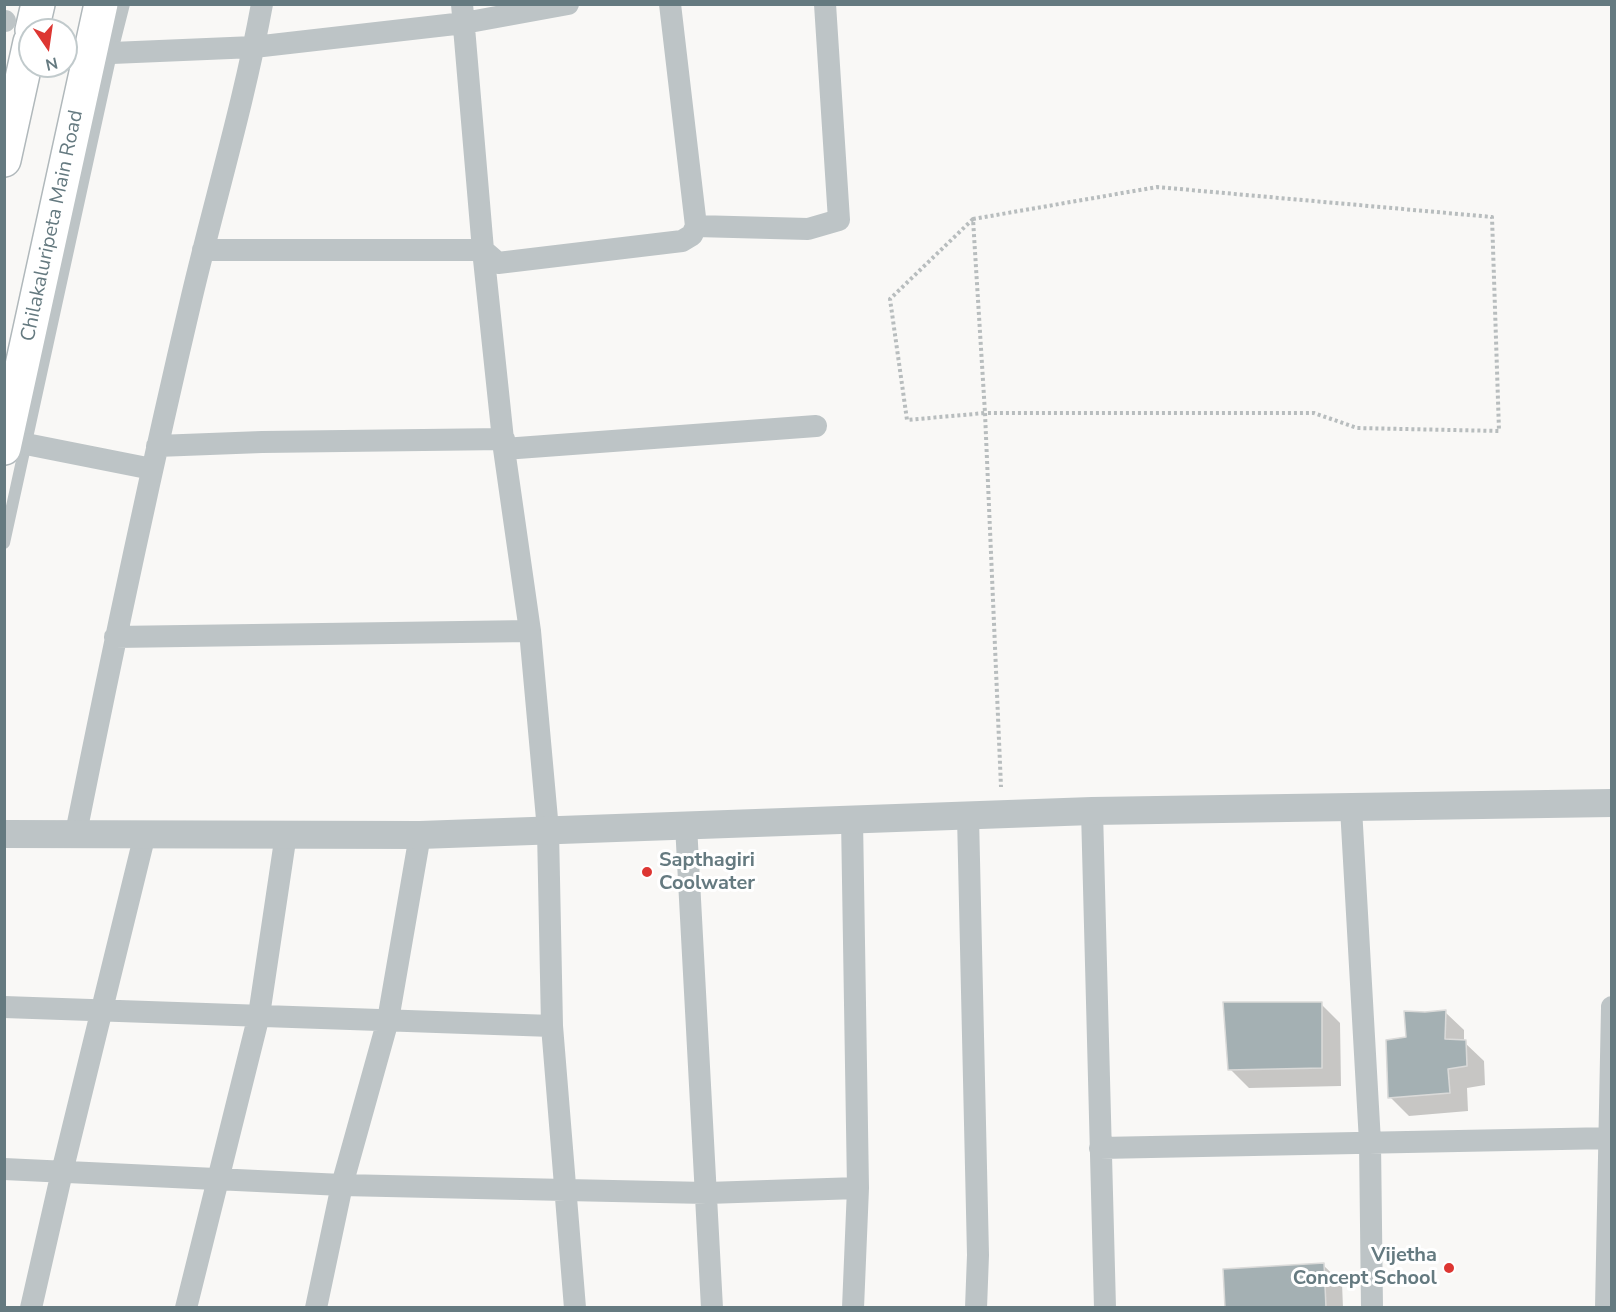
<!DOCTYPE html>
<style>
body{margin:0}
#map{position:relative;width:1616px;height:1312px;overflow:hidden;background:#f9f8f6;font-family:"Nunito Sans",sans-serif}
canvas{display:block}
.frame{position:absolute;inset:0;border:6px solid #657a80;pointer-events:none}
.north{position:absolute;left:18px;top:18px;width:60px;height:60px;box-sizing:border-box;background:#fff;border:2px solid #c1cacc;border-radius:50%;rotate:167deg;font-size:16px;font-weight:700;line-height:24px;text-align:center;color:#657a80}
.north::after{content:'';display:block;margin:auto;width:21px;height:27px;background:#dd3632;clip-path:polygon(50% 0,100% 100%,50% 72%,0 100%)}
</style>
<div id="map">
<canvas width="1616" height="1312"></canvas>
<div class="frame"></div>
<div class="north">N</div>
</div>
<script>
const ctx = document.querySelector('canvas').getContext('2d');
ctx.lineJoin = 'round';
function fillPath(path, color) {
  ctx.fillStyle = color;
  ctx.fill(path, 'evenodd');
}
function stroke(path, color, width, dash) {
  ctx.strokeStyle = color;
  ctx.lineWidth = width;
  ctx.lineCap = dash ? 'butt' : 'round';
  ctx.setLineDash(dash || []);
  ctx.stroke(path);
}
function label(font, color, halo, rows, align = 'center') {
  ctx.font = font + ' "Nunito Sans",sans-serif';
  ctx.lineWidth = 6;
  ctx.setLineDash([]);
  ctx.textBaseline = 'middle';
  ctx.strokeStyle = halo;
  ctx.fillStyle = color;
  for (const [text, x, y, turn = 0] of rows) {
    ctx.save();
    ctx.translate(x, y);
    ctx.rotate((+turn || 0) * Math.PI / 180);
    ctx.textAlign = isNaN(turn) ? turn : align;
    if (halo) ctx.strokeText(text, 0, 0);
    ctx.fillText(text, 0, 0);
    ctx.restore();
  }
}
fillPath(new Path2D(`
 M1321,1004L1340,1023L1341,1086L1249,1088L1230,1069Z
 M1445,1012L1464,1030V1042L1484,1061L1485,1085L1467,1088L1468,1111L1409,1116L1390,1097L1407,1038Z
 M1323,1265L1342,1283L1343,1308H1227Z`), '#0003');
const building = new Path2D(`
 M1223,1002H1322V1068L1228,1070Z
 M1446,1010L1445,1039L1466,1040L1467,1066L1448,1069L1450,1093L1388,1098L1386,1040L1406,1037L1404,1011L1425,1012Z
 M1324,1263L1326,1308H1225L1223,1269Z`);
fillPath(building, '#a4b0b3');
stroke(building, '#dadad9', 1.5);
const secondary = new Path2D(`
 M32,30L38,4
 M4,160L30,42
 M4,448L101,4`);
stroke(secondary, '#b0b8bb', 36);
stroke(new Path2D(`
 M973,219L890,299L907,420L985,413L973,219L1157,187L1492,217L1499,431L1357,428L1314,413H985L1001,787`), '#b8bdbe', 4, [3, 3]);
stroke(new Path2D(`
 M4,543L109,63L124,4`), '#bdc4c6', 12);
stroke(new Path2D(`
 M462,4L483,250L504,449L530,631L548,830L552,1026L575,1308
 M4,21H5
 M112,53L254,47L464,23L568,4
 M696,226L808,229L839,220L825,4
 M203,250H483L498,263L682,241L692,235L696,226L670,4
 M26,444L152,469
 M157,446L262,442L504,439
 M504,449L816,426
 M115,637L530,631
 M1351,808L1370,1142L1372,1308
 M1092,811L1105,1308
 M968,816L978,1255L976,1308
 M852,819L858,1188L853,1308
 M686,825L712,1308
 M76,833C112,653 150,474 192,296C215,199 244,103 262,4
 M4,1007L552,1026
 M1100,1148L1612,1138
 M4,1169L342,1185L566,1190L707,1193L858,1188
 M31,1308L62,1172L145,834
 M186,1308L259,1015L286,834
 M316,1308L342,1185L388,1020L420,835
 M1606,1308L1612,1007`), '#bdc4c6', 22);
stroke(new Path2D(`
 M4,834L420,835L1092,811L1612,803`), '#bdc4c6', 28);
stroke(secondary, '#fff', 33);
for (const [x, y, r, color] of [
 [647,872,6,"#dd3632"],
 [1449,1268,6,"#dd3632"]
]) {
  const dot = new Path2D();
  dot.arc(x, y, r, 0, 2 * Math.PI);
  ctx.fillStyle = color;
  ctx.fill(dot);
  stroke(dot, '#fff', 2);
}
label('20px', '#657a80', '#fff', [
 ["Chilakaluripeta Main Road",53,226,-78]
]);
label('bold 20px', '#657a80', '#fff', [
 ["Sapthagiri",659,861],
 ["Coolwater",659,884],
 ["Vijetha",1437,1256,"right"],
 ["Concept School",1437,1279,"right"]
], 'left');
</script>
